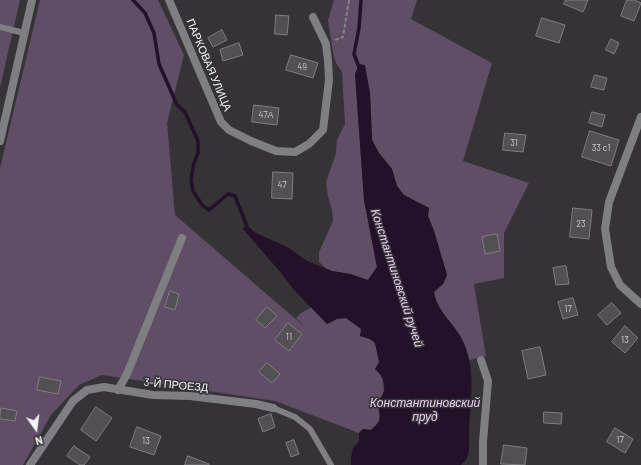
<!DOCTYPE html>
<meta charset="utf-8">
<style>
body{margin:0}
#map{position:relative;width:641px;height:465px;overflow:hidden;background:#353335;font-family:Barlow,sans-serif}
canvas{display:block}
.north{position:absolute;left:16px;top:409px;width:40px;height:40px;-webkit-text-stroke:3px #353335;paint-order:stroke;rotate:166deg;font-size:11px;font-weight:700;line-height:16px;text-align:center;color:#f5f4f6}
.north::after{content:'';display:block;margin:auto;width:14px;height:18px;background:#f5f4f6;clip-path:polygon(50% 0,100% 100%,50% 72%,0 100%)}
</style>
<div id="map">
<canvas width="641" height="465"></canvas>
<div class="north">N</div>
</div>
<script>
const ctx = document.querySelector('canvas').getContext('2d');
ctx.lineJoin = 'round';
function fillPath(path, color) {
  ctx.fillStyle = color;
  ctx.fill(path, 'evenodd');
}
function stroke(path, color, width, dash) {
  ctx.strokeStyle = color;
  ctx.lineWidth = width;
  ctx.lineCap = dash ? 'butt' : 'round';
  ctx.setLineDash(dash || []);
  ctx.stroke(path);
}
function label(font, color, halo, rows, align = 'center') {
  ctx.font = font + ' Barlow,sans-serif';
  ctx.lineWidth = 3;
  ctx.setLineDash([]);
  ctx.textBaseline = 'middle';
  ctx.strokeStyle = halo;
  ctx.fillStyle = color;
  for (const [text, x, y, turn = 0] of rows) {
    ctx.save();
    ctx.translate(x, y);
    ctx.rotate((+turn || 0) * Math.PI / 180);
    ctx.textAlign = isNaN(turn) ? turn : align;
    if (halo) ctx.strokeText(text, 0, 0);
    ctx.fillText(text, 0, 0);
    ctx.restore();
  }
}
fillPath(new Path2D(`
 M0,0H20L0,88Z
 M40,0H158L184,55L167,123L175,215L306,328L296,318L301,313L312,307L327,324L337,319L346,318L362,329L360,336C365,337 371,338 374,342C377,345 384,386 384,391C383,395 379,398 379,402C378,409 381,414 379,421C378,425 374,427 371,430L363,429L359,433L275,401L102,375L79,385L51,415L23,465H0V168Z
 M334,0H417L411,19L492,63L463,161L529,183L504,233V278L474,284L486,356L469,360C467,353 465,345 461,339C453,323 437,311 434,292L443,284L447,275L434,231L428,216L429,208L404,195L397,186L392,169L379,153L372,140L370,93L360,64L355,74L364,200L377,267L368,280L350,274L332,271L328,270L319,262V252L333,221L332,210L328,197L326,182L336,153L337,140L345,124L342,72L336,63L333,53L328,20Z`), '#604d66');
fillPath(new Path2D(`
 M359,64L365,65L370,93L372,140L379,153L392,169L397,186L404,195L429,208L428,216L434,231L447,275L443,284L434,292C437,312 454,323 462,339C476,367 471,400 469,430C469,439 470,450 467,458C466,461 462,463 461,465H351V458L353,448L359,441V433L363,429L371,430C386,417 377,417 379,402C379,399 382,397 383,394C387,384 382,375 375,369L379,362L375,343L370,339L360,336L361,329L346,318L337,319L327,324L294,290L282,274L243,229L246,224L254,232L289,248L307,261L332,271L350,274L368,280L377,267L364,200L355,74Z`), '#231029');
stroke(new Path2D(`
 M133,0L145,13L154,33L159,64L177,105L185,112L198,141V153L194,163L191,179L193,191L202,205L209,210L228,194L235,196L246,224
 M359,67L354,54L359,28L361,0`), '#231029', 3.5);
const building = new Path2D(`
 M566,0H588L583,12L564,4Z
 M627,0H634L641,3L634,21L621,16Z
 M276,15L289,16L287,35L275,34Z
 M542,18L565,25L559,43L536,36Z
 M222,30L227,40L213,47L208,38Z
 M611,39L619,43L614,54L606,50Z
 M239,43L243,55L223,61L220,50Z
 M291,55L318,63L313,78L286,70Z
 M595,75L607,78L604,90L591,87Z
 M254,105L279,108L277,125L252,122Z
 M592,112L605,115L602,127L589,123Z
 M590,131L619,140L611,166L582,157Z
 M505,133L526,135L523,152L503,150Z
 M273,172L293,173L292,199L272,198Z
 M573,208L592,210L589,239L570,237Z
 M497,234L500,251L485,254L482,237Z
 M566,266L569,284L556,285L553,268Z
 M170,291L179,294L175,310L165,307Z
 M573,298L578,315L563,319L558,302Z
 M612,303L621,313L607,325L598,315Z
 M267,307L277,316L265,328L256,320Z
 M288,323L302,334L289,351L275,340Z
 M625,326L638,338L625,353L612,342Z
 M540,347L546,375L528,379L522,351Z
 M267,363L280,374L272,383L259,372Z
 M40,377L61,381L58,394L37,390Z
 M96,407L112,418L96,441L81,430Z
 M1,408L17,411L15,421L0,419Z
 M544,412L562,413L561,424L544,423Z
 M271,414L275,427L263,432L258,419Z
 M137,427L161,436L154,455L130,447Z
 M615,428L633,439L625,453L607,442Z
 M294,440L299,454L291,457L286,443Z
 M504,445L527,448L525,465L501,464Z
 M74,446L90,457L84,465H80L67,456Z
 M188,456L209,464V465H185Z`);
fillPath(building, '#525053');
stroke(building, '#807d80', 1);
stroke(new Path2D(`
 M335,40L343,37L349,0`), '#858486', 2, [4, 2]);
stroke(new Path2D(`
 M0,27L24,33
 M273,408L295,417L310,429L331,465`), '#7f7e80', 6);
stroke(new Path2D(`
 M169,0L221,122L229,130L251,141L276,151L295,152L309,144L323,130L329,80L328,61L326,44L313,17
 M641,117L609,202L605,229L611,267L620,285L641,304
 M0,141L32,0
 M481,360L488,381L483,442V465
 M118,390L127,374L182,238
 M30,465L73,401L87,390L104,387L153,395L190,396L256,404L273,408`), '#7f7e80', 8);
label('9px', '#cccbcd', null, [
 ["49",302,67],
 ["47А",266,115],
 ["31",514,143],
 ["33 с1",601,148],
 ["47",282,185],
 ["23",581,224],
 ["17",568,309],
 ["11",289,337],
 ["13",625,340],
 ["17",620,440],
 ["13",146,441]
]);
label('11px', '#f5f4f6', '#353335', [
 ["ПАРКОВАЯ УЛИЦА",209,65,67],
 ["3-Й ПРОЕЗД",176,385,5]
]);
label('italic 12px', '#edcef8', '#353335', [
 ["Константиновский ручей",397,278,72],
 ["Константиновский",425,403],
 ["пруд",425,417]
]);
</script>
